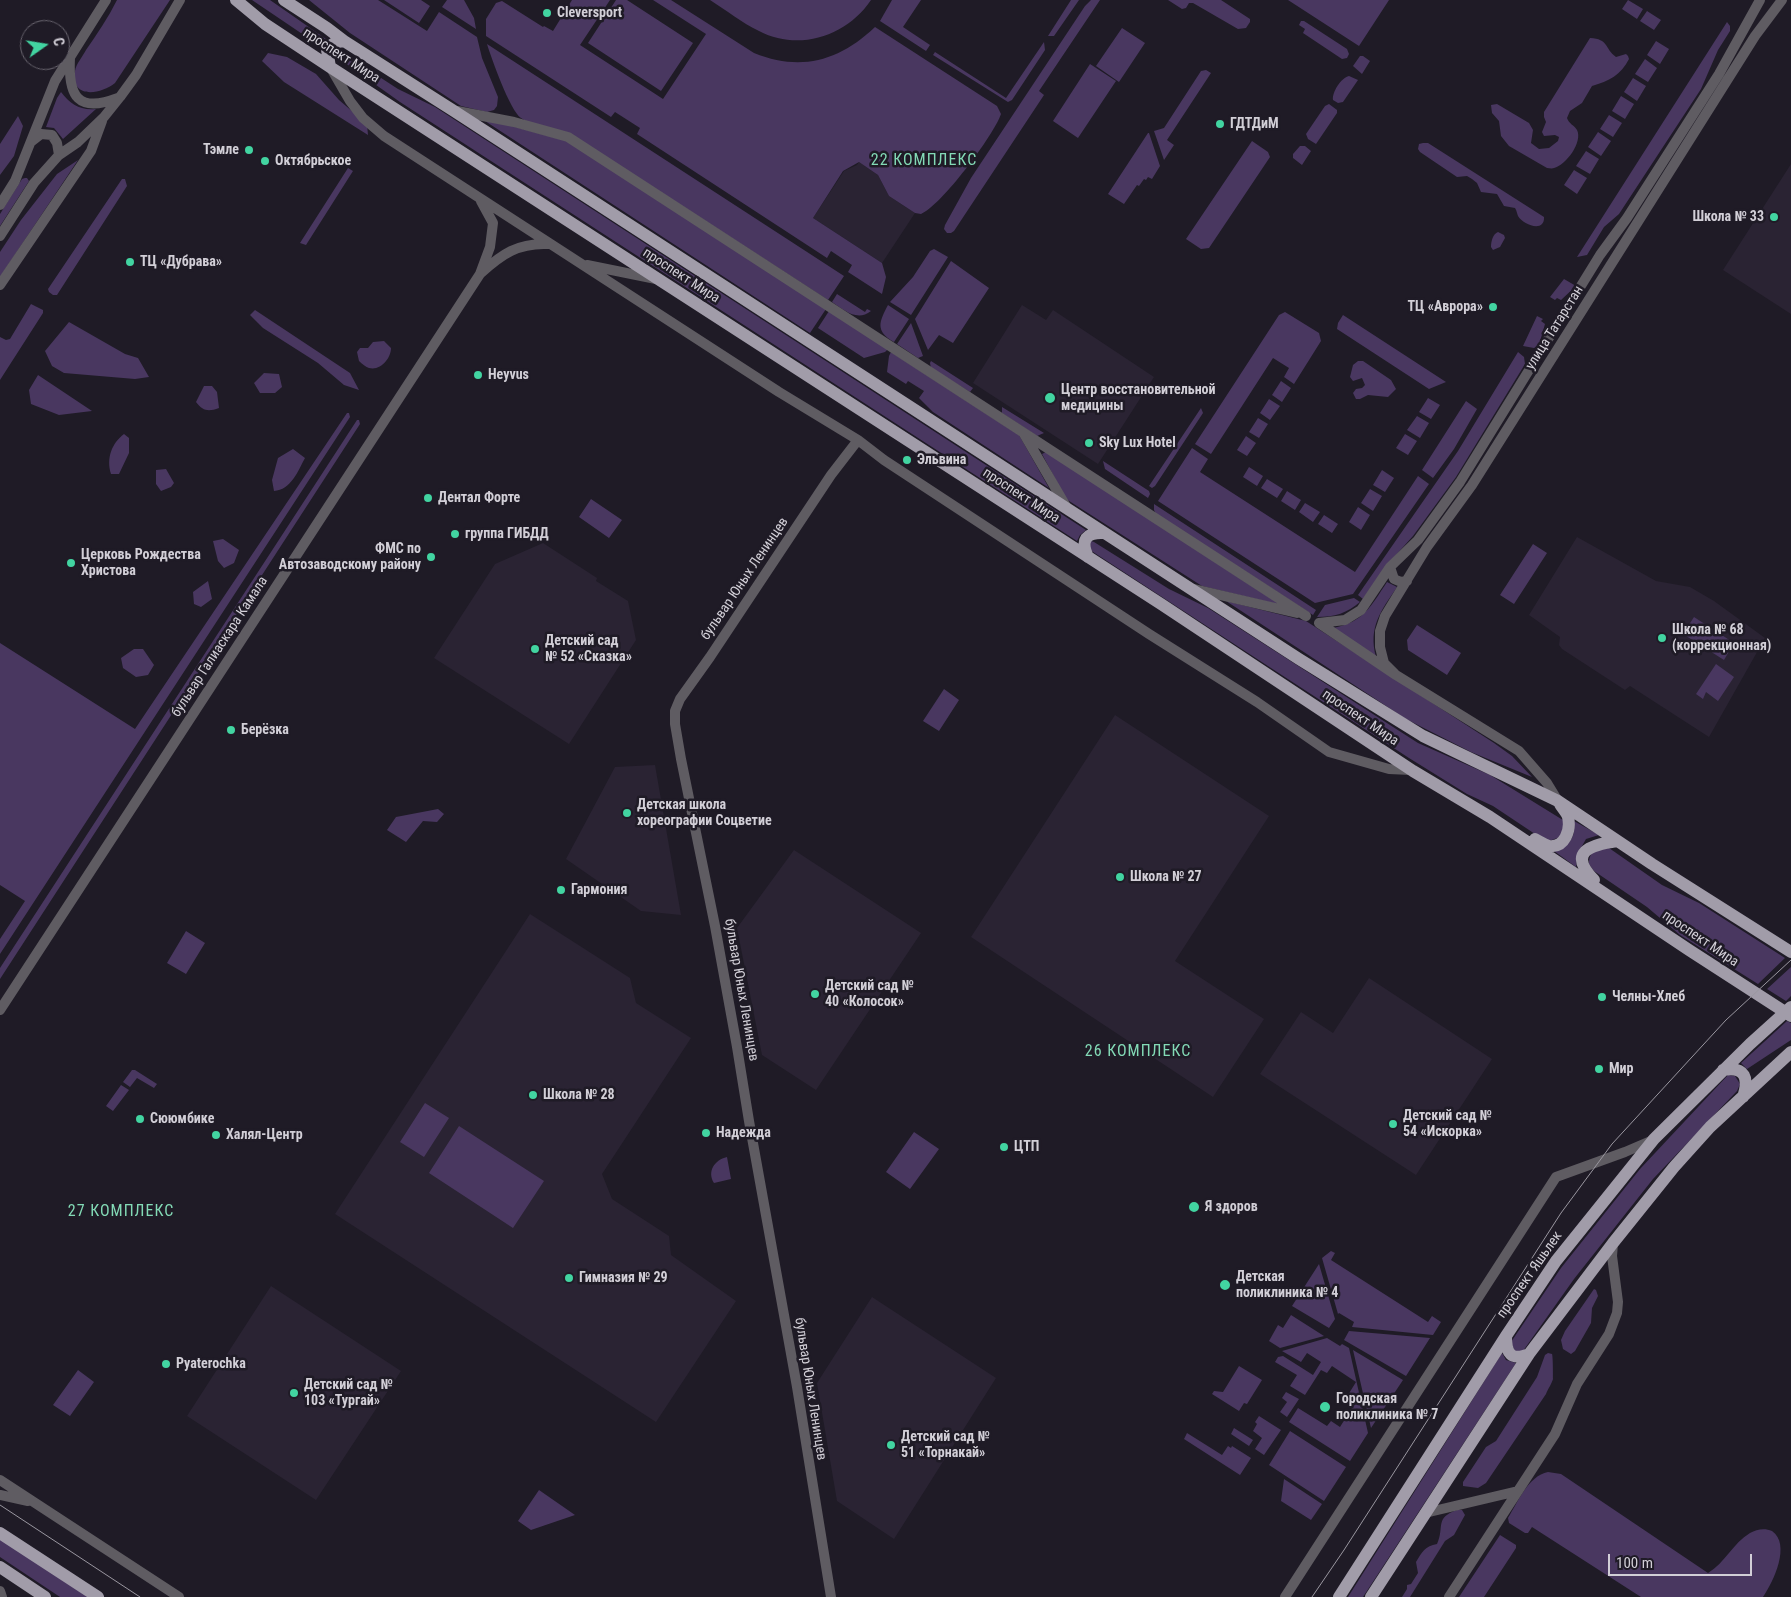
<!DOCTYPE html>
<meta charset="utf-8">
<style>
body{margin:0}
#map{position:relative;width:1791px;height:1597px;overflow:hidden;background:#1f1b26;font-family:"Roboto Condensed",sans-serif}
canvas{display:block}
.north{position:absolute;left:20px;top:20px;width:50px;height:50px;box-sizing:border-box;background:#1f1b26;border:1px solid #67636d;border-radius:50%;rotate:77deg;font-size:14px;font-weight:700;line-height:20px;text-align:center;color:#d2cfd7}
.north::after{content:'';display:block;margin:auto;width:18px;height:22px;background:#42d4a1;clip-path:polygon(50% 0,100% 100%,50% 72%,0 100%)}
.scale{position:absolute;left:1608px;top:1554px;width:144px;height:22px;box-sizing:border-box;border:2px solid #d2cfd7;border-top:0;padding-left:6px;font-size:15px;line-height:18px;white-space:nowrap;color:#d2cfd7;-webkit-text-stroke:4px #1f1b26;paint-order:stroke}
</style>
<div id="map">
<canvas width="1791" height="1597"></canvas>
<div class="north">С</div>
<div class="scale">100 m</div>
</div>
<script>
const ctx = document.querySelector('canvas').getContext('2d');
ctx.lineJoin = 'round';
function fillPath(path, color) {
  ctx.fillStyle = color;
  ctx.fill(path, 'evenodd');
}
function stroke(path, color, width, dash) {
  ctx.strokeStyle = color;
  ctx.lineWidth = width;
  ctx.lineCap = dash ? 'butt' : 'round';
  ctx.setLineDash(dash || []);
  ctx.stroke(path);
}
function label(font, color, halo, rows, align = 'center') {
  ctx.font = font + ' "Roboto Condensed",sans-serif';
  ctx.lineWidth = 5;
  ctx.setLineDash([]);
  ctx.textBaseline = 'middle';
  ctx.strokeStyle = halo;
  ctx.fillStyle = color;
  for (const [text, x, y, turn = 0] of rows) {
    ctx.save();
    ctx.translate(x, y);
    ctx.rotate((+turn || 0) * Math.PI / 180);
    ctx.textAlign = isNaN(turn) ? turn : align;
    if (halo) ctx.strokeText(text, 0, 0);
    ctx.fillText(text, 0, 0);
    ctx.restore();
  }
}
fillPath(new Path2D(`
 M859,162L878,175L889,196L915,213L882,263L813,218L844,171L857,165Z
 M1791,164V314L1723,270Z
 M1022,305L1046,320L1053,310L1154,377L1098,464L973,383Z
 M1577,537L1656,581L1690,587L1714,601L1765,638L1709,737L1630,686L1625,690L1562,649L1559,645L1560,637L1529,615Z
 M543,543L597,578L596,581L628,601L636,640L569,744L434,658L495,564Z
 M1115,715L1269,816L1175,961L1264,1019L1213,1097L971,937Z
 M655,765L681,915L641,911L566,859L615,767Z
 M794,850L921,933L816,1090L762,1055L737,928Z
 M530,914L630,978L636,1003L691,1038L602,1174L612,1199L669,1236L671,1255L736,1301L656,1422L335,1214Z
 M1369,978L1492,1059L1416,1175L1260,1074L1301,1012L1333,1033Z
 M271,1286L401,1371L316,1500L187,1416Z
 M872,1297L996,1378L894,1539L837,1501L817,1383Z`), '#2a2333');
fillPath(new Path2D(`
 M117,0H170L115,83C100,95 70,99 75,71C76,64 83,56 86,50C97,34 108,18 117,0Z
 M252,0H270L326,39V41L323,48Z
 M309,0H378L427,31L439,12L477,37L482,58L498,97L497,106L494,110L487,112L461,106L350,33Z
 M384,0H421L430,6L419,23Z
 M447,0H464L474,18L476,29L442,7Z
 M572,0H610L580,45L663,99L706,34L653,0H671L754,53C801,72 839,61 875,27L997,106L1001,114C994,135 941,206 921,214L915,213L889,196L878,175L859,162L843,171L813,218L882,263L886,277L882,294L848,272L852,265L831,251L827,258L637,134L640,128L615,112L611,117L486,36V19L496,3L502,1L543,27L544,26L553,31Z
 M616,0H627L693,43L661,91L588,43Z
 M710,0H871C847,36 799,52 759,31C742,23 726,10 710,0Z
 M892,0H921L903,27L930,45L926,51L880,21Z
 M1071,0H1079L1054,36H1048Z
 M1091,0H1100L1039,91L1044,95L954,231L951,233H947L944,229L945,225L971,178L1085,6Z
 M1168,0H1221L1250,19V22L1246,28L1238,29L1193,3H1189L1186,8L1182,9Z
 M1288,0H1389L1359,46Z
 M1628,0L1643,9L1637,19L1622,9Z
 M1647,11L1661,20L1654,30L1640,21Z
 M1301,21H1304L1347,49L1349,54L1347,58L1342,59L1303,33L1305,29L1299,25Z
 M1727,22L1730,26V31L1718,50L1701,89L1619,214L1604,227L1587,255L1577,257Z
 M1122,28L1145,43L1119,82L1096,66Z
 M1590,38C1609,39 1604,48 1616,57L1626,54L1628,56L1629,59C1621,75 1609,81 1592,86L1582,103L1570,111L1567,118C1569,124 1574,125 1577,130C1583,142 1566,165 1554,168C1552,169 1549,168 1547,168L1509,146L1501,136L1499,121L1492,113L1491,105L1497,104L1529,123L1533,130L1531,143L1539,149L1549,148L1558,141L1559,137L1555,135L1544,136L1542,132L1546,122L1544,117V112Z
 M1656,41L1669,49L1660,64L1647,55Z
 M1044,42L1045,50L1012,100L1008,102L933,55L935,52L1006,98Z
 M487,44L844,276L828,300L569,133C557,129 530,125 521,118C510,111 491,57 487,44Z
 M338,50L398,89L435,107L1086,530L1080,535L1077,541L400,102L334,55V51Z
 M268,53L287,57L316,74L339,100L367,124L368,135L284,82L262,61Z
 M1360,56H1363L1370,61L1362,74L1353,66Z
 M1645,59L1657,68L1648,82L1635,74Z
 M1090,64L1116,81L1078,138L1053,121Z
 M1206,70L1211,73L1167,140L1174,145L1164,160L1154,131L1164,128L1201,71Z
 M1349,76L1358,80L1343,102L1338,103L1333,100C1332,92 1341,78 1349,76Z
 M1633,78L1646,86L1637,101L1624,92Z
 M61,92C70,104 81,111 96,109L63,139L54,128L46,127L57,98Z
 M1621,96L1634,104L1625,119L1612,111Z
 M1329,104L1337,110V113L1316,144L1308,139L1306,134L1325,106Z
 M1609,115L1622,123L1613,137L1600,129Z
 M18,116L23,126L14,156L0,175V144Z
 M485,121L497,122L567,141L826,309L810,333Z
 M1598,132L1611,141L1601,156L1588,147Z
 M1148,133H1149L1160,166L1152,179L1148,177L1146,180L1144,179L1139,186L1137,185L1124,204L1108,194Z
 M1252,141L1268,152L1270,157L1209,248L1201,249L1186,239Z
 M1423,143H1428L1544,217C1545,233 1523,225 1518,216C1517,214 1517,211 1515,208L1504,206L1497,194L1481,192L1477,183L1472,179L1467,176L1457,177L1420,152L1418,149L1419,144Z
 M1300,146H1305L1311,151L1302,165L1293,158V154Z
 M1586,151L1599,159L1590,174L1576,166Z
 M78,160L0,277V252L21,220L57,174Z
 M348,168L353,171L306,245L300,243Z
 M1574,170L1587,178L1577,194L1564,185Z
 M25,178H27L29,181L0,226V214L22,179Z
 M122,179H125L127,186L57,295H53L49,292L48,289Z
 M1498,232L1504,235L1505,238L1500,247L1493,250L1491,247C1491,241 1493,234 1498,232Z
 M934,249L948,257L911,315L890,302L913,277L930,251Z
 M951,261L989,288L953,343L939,335L928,350L915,319Z
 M1564,279L1576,286L1561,300L1557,298L1555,300L1550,297Z
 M837,294L865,312L867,309L871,311C857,322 844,310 832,302Z
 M31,304L43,310V313L0,380V337L6,340L10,339Z
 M888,305L909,319L894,342C875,331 879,322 888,305Z
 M255,310L350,373L359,390L344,385L318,363L263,328L250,315Z
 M829,311L888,349L885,352L864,358L818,328Z
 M1285,312L1319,333L1321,341L1294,384L1284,377L1289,368L1273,358L1211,454L1195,444L1279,315Z
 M1343,315L1446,382L1429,389L1337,329L1338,323Z
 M1537,316L1543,319L1541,321L1545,324L1539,345L1534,348L1523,346Z
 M69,322L125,354L138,358L149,377L135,379L64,373L52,366L45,351Z
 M911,323L923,356L918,358L897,344Z
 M384,341L391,348C391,358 381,371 369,368C366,367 362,364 359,361L357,352L360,348H368L373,342Z
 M891,352L1019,435L1049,488L933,412L919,398L924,391L908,381L906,384L887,372L889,356Z
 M1518,352L1524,357L1525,364L1456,477L1413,536L1387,565L1363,599L1358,595L1458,451Z
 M931,361L973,388L970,392L931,368L930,363Z
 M1358,361H1363L1391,380L1396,389L1388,397L1368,395L1360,399H1356L1353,393L1356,389L1362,388L1365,385L1362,378L1353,381L1350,377L1353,365Z
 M264,373L279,374L282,387L275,393H260L254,383Z
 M38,375L92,411L59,415L31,404L29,390Z
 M1281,381L1291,388L1282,402L1272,395Z
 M204,386H212L217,392L219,408C208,412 203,411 196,402Z
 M1428,398L1440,405L1431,419L1419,412Z
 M1269,399L1280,406L1270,420L1260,413Z
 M1466,401L1477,409L1454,449L1433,478L1422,470Z
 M1002,407L1044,433L1037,436L1002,413Z
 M1201,408L1203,413L1155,486L1152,488L1149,486Z
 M347,413H349L350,417L0,954V939L25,901L0,885V643L135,729Z
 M1417,416L1429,423L1420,438L1407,430Z
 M1258,418L1268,424L1259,438L1249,432Z
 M357,420H359L360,424L0,979V968Z
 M124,434L129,438V453L119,474H111C106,458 112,443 124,434Z
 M1405,434L1417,441L1408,455L1396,448Z
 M1246,436L1256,443L1247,456L1237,450Z
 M1192,448L1208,459L1200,472L1355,572L1418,476L1429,484L1353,594L1315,603L1158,501Z
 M293,449L305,458C298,471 291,490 274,491L272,480L278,458Z
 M1046,452L1281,605L1202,586L1066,499L1042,454Z
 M1103,461L1149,491L1150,494L1148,498L1105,469Z
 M1249,467L1263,476L1257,486L1243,477Z
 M166,469L174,483L171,487L161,491L156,484V470Z
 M1382,470L1394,478L1385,492L1373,485Z
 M1267,479L1283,489L1277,498L1261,488Z
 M1370,489L1382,496L1373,511L1361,503Z
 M1287,491L1301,500L1295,510L1281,501Z
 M591,499L622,520L609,538L579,517Z
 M1305,503L1320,512L1313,522L1299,512Z
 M1154,504L1316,610L1313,615L1156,514L1154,510Z
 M1358,507L1370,515L1361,530L1349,522Z
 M1324,515L1338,524L1332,533L1318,524Z
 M223,539L239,550L234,563L224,568L218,561L213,541Z
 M1091,541L1094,542L1169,589L1208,608L1418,743L1490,775L1558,817L1563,820L1565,825L1560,837L1549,841L1541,838L1493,806L1467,794L1409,758L1090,550L1089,543Z
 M1533,544L1547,553L1514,604L1500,595Z
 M208,581L212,599L201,607L194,604L193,592Z
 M1387,582L1397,587C1381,611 1368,627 1376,657L1333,628C1364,622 1371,606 1387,582Z
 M1354,598L1360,602C1347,613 1335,617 1317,617L1325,605Z
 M1226,601L1306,621L1494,743L1512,756L1532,777L1471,752L1406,719Z
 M1694,617L1734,643L1724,660L1683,634Z
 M1417,625L1461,653L1447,675L1408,650L1407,640Z
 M134,649H143L154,665L148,675L136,677L123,668L121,658Z
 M1716,664L1734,677L1718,701L1706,692L1703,699L1696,694Z
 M944,689L959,700L939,731L923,721Z
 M438,809L444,814L437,822L423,821L406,842L387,830L396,817Z
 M1574,821L1599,835L1586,839L1578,853L1576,867L1554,851C1569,845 1576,839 1574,821Z
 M1609,848L1662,885L1699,903L1785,958L1758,984L1680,935L1647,907L1594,871L1589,864C1589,850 1597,850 1609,848Z
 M186,931L205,943L186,974L167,963Z
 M1791,967V996L1786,1001L1767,989Z
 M1787,1021L1791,1023V1040L1747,1069L1741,1063Z
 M132,1070H135L157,1084L154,1088L137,1078L130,1087L123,1082Z
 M1728,1075L1735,1076L1740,1084L1737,1091L1653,1179L1574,1279L1523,1351L1515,1352L1511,1342L1561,1268L1640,1169Z
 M121,1085L129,1090L113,1111L106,1106Z
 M425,1103L449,1118L424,1157L400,1142Z
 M459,1126L544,1181L513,1228L429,1173Z
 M914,1132L939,1149L910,1189L886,1172Z
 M727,1157L731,1179L714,1183C707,1172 714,1160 727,1157Z
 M1331,1251L1335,1253L1331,1260L1428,1322L1432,1316L1441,1322L1433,1335L1352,1327L1354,1322L1339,1313L1338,1314L1322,1258Z
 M1319,1264L1335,1319L1329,1328L1292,1306Z
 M1594,1289L1596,1290L1598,1296L1592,1308L1591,1323L1575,1351L1571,1354L1563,1349L1561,1340L1565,1331Z
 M1291,1315L1324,1336L1280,1348L1269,1341L1278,1325L1283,1328Z
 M1349,1331L1430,1338L1406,1376L1344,1340Z
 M1327,1338L1340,1346L1342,1344L1349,1348L1368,1433L1350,1461L1289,1422L1298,1408L1327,1426L1331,1421L1340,1427L1353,1406L1340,1397L1343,1392L1348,1395L1356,1382L1332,1366L1327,1373L1321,1370L1305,1395L1290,1386L1297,1375L1275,1362L1278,1357L1283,1356L1313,1375L1321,1362L1307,1353L1301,1362L1282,1351Z
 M1353,1350L1403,1380L1371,1428Z
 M1502,1353L1506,1360L1516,1363L1363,1597H1348Z
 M1548,1353L1552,1354C1553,1356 1553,1376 1553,1379C1552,1383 1548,1389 1546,1394L1486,1483L1478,1488L1463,1486V1482L1486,1447L1496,1441L1537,1377L1545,1355Z
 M1239,1366L1262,1380L1247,1404L1244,1403L1239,1411L1212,1394L1214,1391L1223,1392Z
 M78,1370L94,1382L70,1416L53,1405Z
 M1286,1392L1299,1399L1287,1417L1280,1412L1287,1402L1282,1398Z
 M1259,1416L1281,1430L1264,1455L1255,1449L1262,1438L1253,1431L1257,1424L1255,1422Z
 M1234,1428L1253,1440L1249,1446L1231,1434Z
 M1290,1431L1346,1467L1324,1501L1269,1465Z
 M1187,1433L1222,1455L1228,1446L1231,1448L1232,1446L1251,1458L1240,1475L1184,1439Z
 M1548,1472L1561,1474L1708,1573C1725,1563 1733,1543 1750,1533C1757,1529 1765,1528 1772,1531C1791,1544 1774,1581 1763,1597H1641L1532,1527L1528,1533H1525L1509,1523L1508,1518C1518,1502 1528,1476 1548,1472Z
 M1284,1479L1322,1504L1311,1520L1281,1501Z
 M539,1490L575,1515L531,1530L518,1521Z
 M1457,1510H1462L1465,1515L1454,1535L1445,1541L1410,1597H1402L1407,1589V1585L1411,1584L1418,1573L1416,1562C1422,1552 1425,1546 1437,1544C1445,1527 1434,1518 1457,1510Z
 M1500,1535L1516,1545V1548L1484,1597H1459Z
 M0,1539L88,1597H60L0,1557Z`), '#493760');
stroke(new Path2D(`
 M70,58C68,97 78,113 118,98
 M332,70L350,101L363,118L384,136L779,392L858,440L884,460L1149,634L1257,702L1329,752L1389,769L1411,770
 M457,111L514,122L568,137L1306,616
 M32,141L41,134L52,135L57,143L59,155
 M0,205L15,181L55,81L106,0
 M0,236L34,183L59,155L78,142L104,117L120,97L136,75L180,0
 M587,265L656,279
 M481,273C502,254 518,243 547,244
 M0,285L91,151L102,121
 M1024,434L1067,508
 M1390,567L1394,579L1401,582L1407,581
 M1194,589L1297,613
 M1319,623L1345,620L1361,610L1390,567L1418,540L1460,482L1600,255L1627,218L1719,74L1760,0
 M1319,623L1396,675L1519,751L1547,783L1558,801
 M1396,675L1384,663L1380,647V631L1385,616L1427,547L1472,485L1755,36L1782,0
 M0,1010L480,274L490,247L493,223L481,201
 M0,1480L179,1597
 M0,1495L28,1501
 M1425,1513L1518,1491
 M0,1591L2,1597
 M831,1597L797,1387L749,1121L737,1047L715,926L681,759L675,724V711L680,699L710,657L831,475L858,440
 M1285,1597L1556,1177L1625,1152L1653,1140
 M1449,1597L1555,1434L1577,1384L1609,1334L1617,1313L1618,1302L1612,1256L1613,1243`), '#5f5c62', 10);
stroke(new Path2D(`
 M236,0L265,24L330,67L1161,604L1413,771L1490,817L1689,950L1791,1016
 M284,0L327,28L344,41L454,111L1299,659L1423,736L1558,801L1652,864L1791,952
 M330,67L327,50C332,43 336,42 344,41
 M1088,557C1080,540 1086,532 1104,533
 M1535,839C1539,841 1545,845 1549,846C1565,848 1571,830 1568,817C1567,813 1562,808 1560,804
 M1594,880C1567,852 1590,845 1617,841
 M1723,1070C1746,1066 1749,1079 1743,1097
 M1506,1336C1506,1354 1511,1361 1529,1354
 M0,1533L98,1597
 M0,1567L45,1597
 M1339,1597L1506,1336L1556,1261L1654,1139L1750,1044L1791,1007
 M1371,1597L1529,1354L1613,1243L1674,1167L1710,1127L1791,1052`), '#a19ca9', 12);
stroke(new Path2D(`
 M0,1505L140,1597
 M1312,1597L1344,1550L1561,1213L1612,1144L1726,1020L1791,960`), '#9a97a0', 1);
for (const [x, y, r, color] of [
 [547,13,5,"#42d4a1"],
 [1220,124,5,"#42d4a1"],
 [249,150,5,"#42d4a1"],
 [265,161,5,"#42d4a1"],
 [1774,217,5,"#42d4a1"],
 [130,262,5,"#42d4a1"],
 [1493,307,5,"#42d4a1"],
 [478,375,5,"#42d4a1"],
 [1050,398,6,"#42d4a1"],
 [1089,443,5,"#42d4a1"],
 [907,460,5,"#42d4a1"],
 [428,498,5,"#42d4a1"],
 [455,534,5,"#42d4a1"],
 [431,557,5,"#42d4a1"],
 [71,563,5,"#42d4a1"],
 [1662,638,5,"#42d4a1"],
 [535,649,5,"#42d4a1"],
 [231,730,5,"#42d4a1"],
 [627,813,5,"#42d4a1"],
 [1120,877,5,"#42d4a1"],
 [561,890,5,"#42d4a1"],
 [815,994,5,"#42d4a1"],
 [1602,997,5,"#42d4a1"],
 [1599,1069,5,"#42d4a1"],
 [533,1095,5,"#42d4a1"],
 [140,1119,5,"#42d4a1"],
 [1393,1124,5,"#42d4a1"],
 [706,1133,5,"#42d4a1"],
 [216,1135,5,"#42d4a1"],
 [1004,1147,5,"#42d4a1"],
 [1194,1207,6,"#42d4a1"],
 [569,1278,5,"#42d4a1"],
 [1225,1285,6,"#42d4a1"],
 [166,1364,5,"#42d4a1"],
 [294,1393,5,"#42d4a1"],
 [1325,1407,6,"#42d4a1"],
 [891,1445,5,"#42d4a1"]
]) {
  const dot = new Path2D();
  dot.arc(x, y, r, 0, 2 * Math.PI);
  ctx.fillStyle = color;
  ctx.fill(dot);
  stroke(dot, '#1f1b26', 2);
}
label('bold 14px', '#d2cfd7', '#1f1b26', [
 ["Cleversport",557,13],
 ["ГДТДиМ",1230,124],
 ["Тэмле",239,150,"right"],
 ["Октябрьское",275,161],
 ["Школа № 33",1764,217,"right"],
 ["ТЦ «Дубрава»",140,262],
 ["ТЦ «Аврора»",1483,307,"right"],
 ["Heyvus",488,375],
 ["Центр восстановительной",1061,390],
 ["медицины",1061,406],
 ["Sky Lux Hotel",1099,443],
 ["Эльвина",917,460],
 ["Дентал Форте",438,498],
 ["группа ГИБДД",465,534],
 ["ФМС по",421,549,"right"],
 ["Автозаводскому району",421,565,"right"],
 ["Церковь Рождества",81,555],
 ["Христова",81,571],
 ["Школа № 68",1672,630],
 ["(коррекционная)",1672,646],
 ["Детский сад",545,641],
 ["№ 52 «Сказка»",545,657],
 ["Берёзка",241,730],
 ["Детская школа",637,805],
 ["хореографии Соцветие",637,821],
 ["Школа № 27",1130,877],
 ["Гармония",571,890],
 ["Детский сад №",825,986],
 ["40 «Колосок»",825,1002],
 ["Челны-Хлеб",1612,997],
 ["Мир",1609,1069],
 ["Школа № 28",543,1095],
 ["Детский сад №",1403,1116],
 ["54 «Искорка»",1403,1132],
 ["Сююмбике",150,1119],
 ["Надежда",716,1133],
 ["Халял-Центр",226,1135],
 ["ЦТП",1014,1147],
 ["Я здоров",1205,1207],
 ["Детская",1236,1277],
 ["поликлиника № 4",1236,1293],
 ["Гимназия № 29",579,1278],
 ["Pyaterochka",176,1364],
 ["Детский сад №",304,1385],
 ["103 «Тургай»",304,1401],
 ["Городская",1336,1399],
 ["поликлиника № 7",1336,1415],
 ["Детский сад №",901,1437],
 ["51 «Торнакай»",901,1453]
], 'left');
label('14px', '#d2cfd7', '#1f1b26', [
 ["проспект Мира",341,56,33],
 ["проспект Мира",681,276,33],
 ["улица Татарстан",1555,328,-58],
 ["проспект Мира",1021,496,33],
 ["бульвар Юных Ленинцев",745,579,-56],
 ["бульвар Галиаскара Камала",220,647,-57],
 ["проспект Мира",1360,718,34],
 ["проспект Мира",1700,939,34],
 ["бульвар Юных Ленинцев",741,990,80],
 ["проспект Яшьлек",1530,1275,-55],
 ["бульвар Юных Ленинцев",810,1389,81]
]);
ctx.letterSpacing = '1px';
label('16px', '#83dab6', '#1f1b26', [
 ["22 КОМПЛЕКС",924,161],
 ["26 КОМПЛЕКС",1138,1052],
 ["27 КОМПЛЕКС",121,1212]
]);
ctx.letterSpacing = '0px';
</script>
